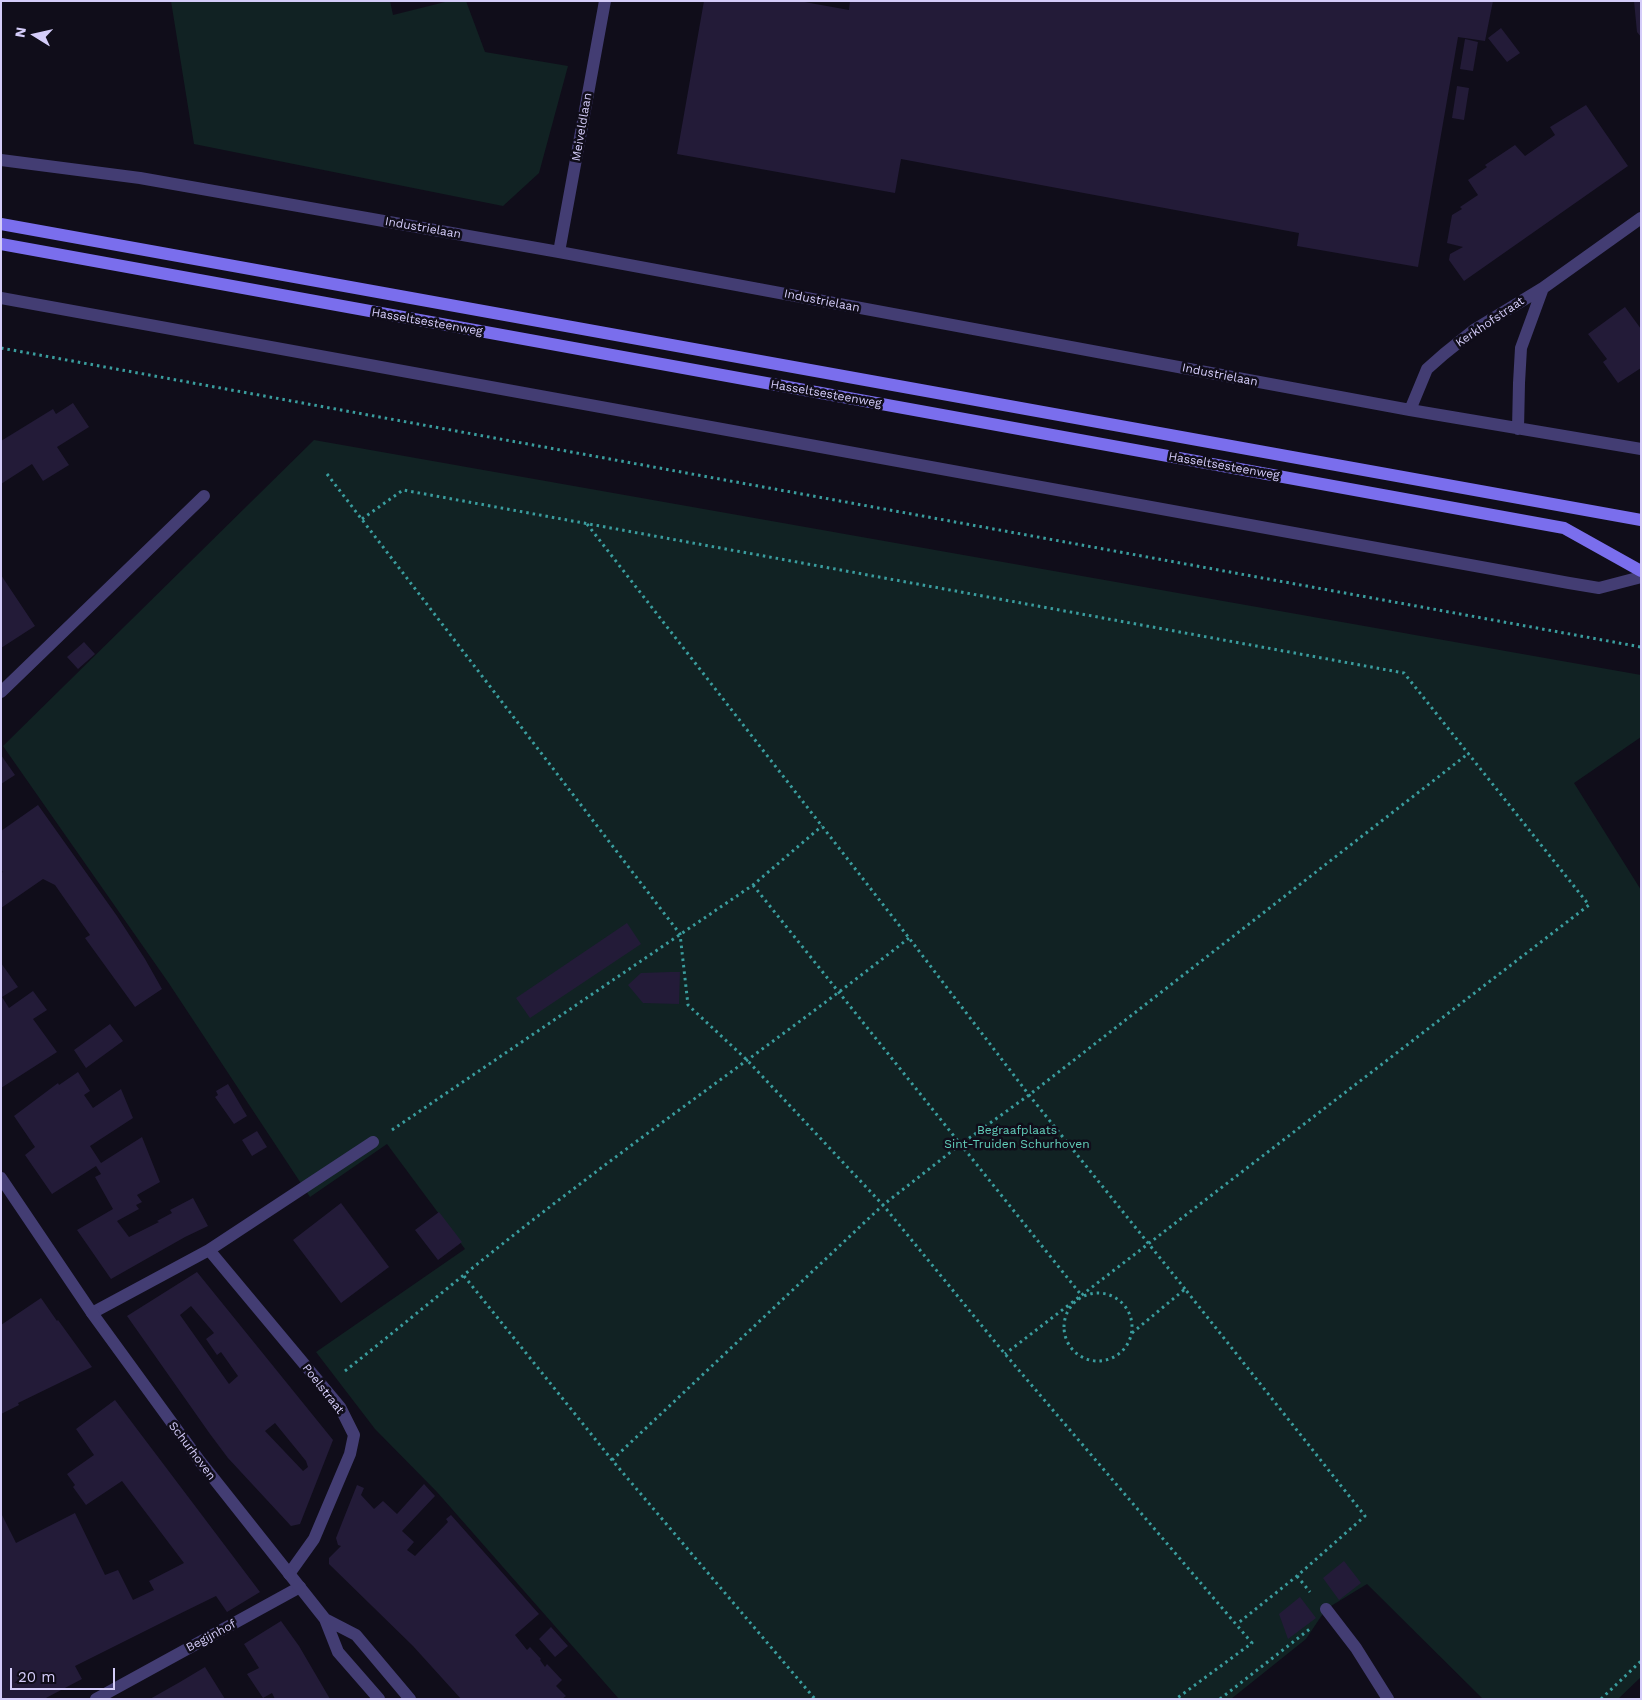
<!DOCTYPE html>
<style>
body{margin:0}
#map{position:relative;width:1642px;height:1700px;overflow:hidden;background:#100d1a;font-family:"Work Sans",sans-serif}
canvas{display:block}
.frame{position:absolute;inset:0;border:2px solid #d4ccf9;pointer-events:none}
.north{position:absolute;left:10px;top:10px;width:50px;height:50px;-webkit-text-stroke:4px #100d1a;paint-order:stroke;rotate:280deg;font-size:14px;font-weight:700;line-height:20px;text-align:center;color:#d4ccf9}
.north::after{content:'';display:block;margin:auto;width:18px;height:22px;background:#d4ccf9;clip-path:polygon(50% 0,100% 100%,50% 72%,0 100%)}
.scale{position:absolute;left:10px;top:1668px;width:105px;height:22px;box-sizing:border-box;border:2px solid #d4ccf9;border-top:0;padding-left:6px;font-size:15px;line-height:18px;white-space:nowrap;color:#d4ccf9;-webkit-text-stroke:4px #100d1a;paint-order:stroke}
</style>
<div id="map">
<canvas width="1642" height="1700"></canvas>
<div class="frame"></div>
<div class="north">N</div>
<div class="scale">20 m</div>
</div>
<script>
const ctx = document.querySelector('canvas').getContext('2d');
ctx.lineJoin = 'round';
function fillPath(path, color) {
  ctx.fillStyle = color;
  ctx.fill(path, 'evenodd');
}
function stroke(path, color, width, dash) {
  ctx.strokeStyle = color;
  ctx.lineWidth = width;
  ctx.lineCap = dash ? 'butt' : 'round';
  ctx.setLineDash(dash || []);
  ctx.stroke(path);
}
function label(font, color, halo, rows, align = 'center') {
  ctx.font = font + ' "Work Sans",sans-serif';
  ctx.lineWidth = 5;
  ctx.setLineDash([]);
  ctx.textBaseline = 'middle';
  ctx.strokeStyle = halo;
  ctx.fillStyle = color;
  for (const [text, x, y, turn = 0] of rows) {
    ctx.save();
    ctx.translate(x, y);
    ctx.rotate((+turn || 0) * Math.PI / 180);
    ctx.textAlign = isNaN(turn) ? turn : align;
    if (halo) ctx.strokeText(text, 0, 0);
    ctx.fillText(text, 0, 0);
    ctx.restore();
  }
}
fillPath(new Path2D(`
 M171,1H390L393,15L449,1H466L485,52L568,66L539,173L503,206L194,144Z
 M314,440L1641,675V737L1574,783L1641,890V1677L1618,1699H1483L1367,1584L1326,1609L1306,1639L1231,1699H619L437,1492L375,1429L316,1352L465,1249L387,1144L310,1197L168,982L3,746Z`), '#112223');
fillPath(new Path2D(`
 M704,1H799L849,10L850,1H1493L1485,41L1458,37L1418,267L1297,246L1299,233L901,159L895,193L677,154Z
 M1634,1H1641V37L1637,32Z
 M1501,28L1520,53L1507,62L1488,38Z
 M1465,39L1478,42L1473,71L1460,69Z
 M1457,86L1469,88L1464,120L1452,118Z
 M1586,105L1628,166L1464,281L1449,260L1450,254L1463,247L1447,243L1452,215L1462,209L1460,207L1478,195L1468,180L1487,167L1485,165L1515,145L1525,156L1555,135L1550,127Z
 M1625,307L1641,329V368L1618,383L1603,362L1607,359L1588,334Z
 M73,403L89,427L57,447L69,465L43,481L32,464L1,484V441L53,409L56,414Z
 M1,575L35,626L1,648Z
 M84,642L95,654L78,669L67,657Z
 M1,755L15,775L1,784Z
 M38,805L117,916L145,959L162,989L135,1007L85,938L90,935L55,885L43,879L1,908V873L3,872L1,870V831Z
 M627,923L641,944L530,1018L516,998Z
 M1,963L18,987L2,997L9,1008L33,991L47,1010L33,1019L57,1052L1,1088Z
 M670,972H680L679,1004L643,1003L628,985L641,973Z
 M110,1024L123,1041L86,1068L74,1050Z
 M78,1072L90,1091L84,1095L93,1108L121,1089L133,1118L90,1146L101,1163L142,1137L160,1182L137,1195L142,1202L136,1205L139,1209L117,1221L129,1237L159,1222L157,1221L172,1213L170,1210L193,1198L208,1226L185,1237L111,1279L77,1230L113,1209L95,1177L101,1174L96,1166L52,1194L25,1155L35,1147L14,1116L58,1083L59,1085Z
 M228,1084L247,1116L234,1124L215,1097L218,1095L216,1091Z
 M257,1131L267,1147L252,1156L242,1140Z
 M341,1203L389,1267L341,1303L293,1240Z
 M439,1212L462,1242L438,1260L415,1230Z
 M197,1272L333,1440L300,1524L291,1526L228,1458L210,1434L127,1316ZM191,1306L214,1333L206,1339L217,1355L221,1352L238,1376L229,1384L180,1315ZM275,1423L306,1461L308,1467L303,1471L265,1431Z
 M41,1298L57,1321L58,1320L92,1367L18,1403L19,1405L1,1414V1325Z
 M115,1400L260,1592L227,1612L216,1596L169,1619L75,1666L82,1679L44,1699H1V1513L16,1543L75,1513L105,1575L118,1570L133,1600L154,1590L149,1581L184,1563L122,1481L86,1505L73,1487L75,1485L67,1474L94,1455L76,1429Z
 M424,1484L435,1496L402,1531L414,1542L407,1550L415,1556L448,1522L446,1519L451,1515L539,1614L515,1635L527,1650L530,1647L541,1659L540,1660L545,1667L547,1664L562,1680L556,1686L566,1696L562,1699H461L413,1646L329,1564V1558L341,1546L338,1545L336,1538L357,1485L364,1488L361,1495L374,1509L383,1501L397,1514Z
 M1344,1561L1361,1583L1339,1600L1323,1578Z
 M1300,1597L1316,1618L1288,1639L1279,1614Z
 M281,1621L299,1646L330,1699H275L272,1693L263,1698L247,1674L259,1668L244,1644Z
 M551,1627L568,1646L555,1657L539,1639Z
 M205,1667L225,1699H150L180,1682Z`), '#231b38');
stroke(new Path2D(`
 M1,348L1641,647
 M327,474L680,934L688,1005L747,1060L883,1205L1005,1354L1252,1643L1176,1699
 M362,519L403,490L1404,673L1589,905L1005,1354
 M587,524L909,938L1029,1095L1185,1289
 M753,885L1082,1296
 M392,1130L753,885L822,826
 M464,1276L612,1460L815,1699
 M1064 1327a34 34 0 1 1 68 0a34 34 0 1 1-68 0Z
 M1132,1333L1185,1289L1365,1516L1297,1576L1237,1624
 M345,1371C422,1310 497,1246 576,1187C686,1103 800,1024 909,938
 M612,1460L883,1205L961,1144L1029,1095L1469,753
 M1297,1576L1310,1592
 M1220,1699L1311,1628
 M1601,1699L1641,1661`), '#3a9d9e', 3, [2.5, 4]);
stroke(new Path2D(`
 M1,298L1569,583L1599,588L1641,577
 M1,692L204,496
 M1326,1609L1356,1648L1388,1699`), '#433d73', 12);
stroke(new Path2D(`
 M1,160L140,178L559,252L1410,410L1641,449
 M559,252L605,1
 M1410,410L1427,369L1444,354L1474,330L1543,288L1641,218
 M1518,429L1519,383L1521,348L1543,288
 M209,1250L340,1407L354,1435L350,1454L314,1539L289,1574
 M92,1313L209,1250L373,1142
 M96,1699L300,1587`), '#433d73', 12);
stroke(new Path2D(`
 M1,1178L92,1313L199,1460L325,1619L356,1635L410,1699
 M325,1619L338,1652L379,1699`), '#433d73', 12);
stroke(new Path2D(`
 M1,224L1641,520
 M1,244L1564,528L1641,571`), '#7a6eed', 12);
label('12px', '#d4ccf9', '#100d1a', [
 ["Meiveldlaan",582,127,-80],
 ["Industrielaan",423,228,10],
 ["Industrielaan",822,301,11],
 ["Hasseltsesteenweg",427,322,10],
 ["Kerkhofstraat",1490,322,-34],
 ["Industrielaan",1220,375,11],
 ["Hasseltsesteenweg",826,394,10],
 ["Hasseltsesteenweg",1224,466,10],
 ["Poelstraat",323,1389,52],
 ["Schurhoven",192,1451,53],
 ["Begijnhof",211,1636,-28]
]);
label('12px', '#62ceba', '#100d1a', [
 ["Begraafplaats",1017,1130],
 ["Sint-Truiden Schurhoven",1017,1144]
]);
</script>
